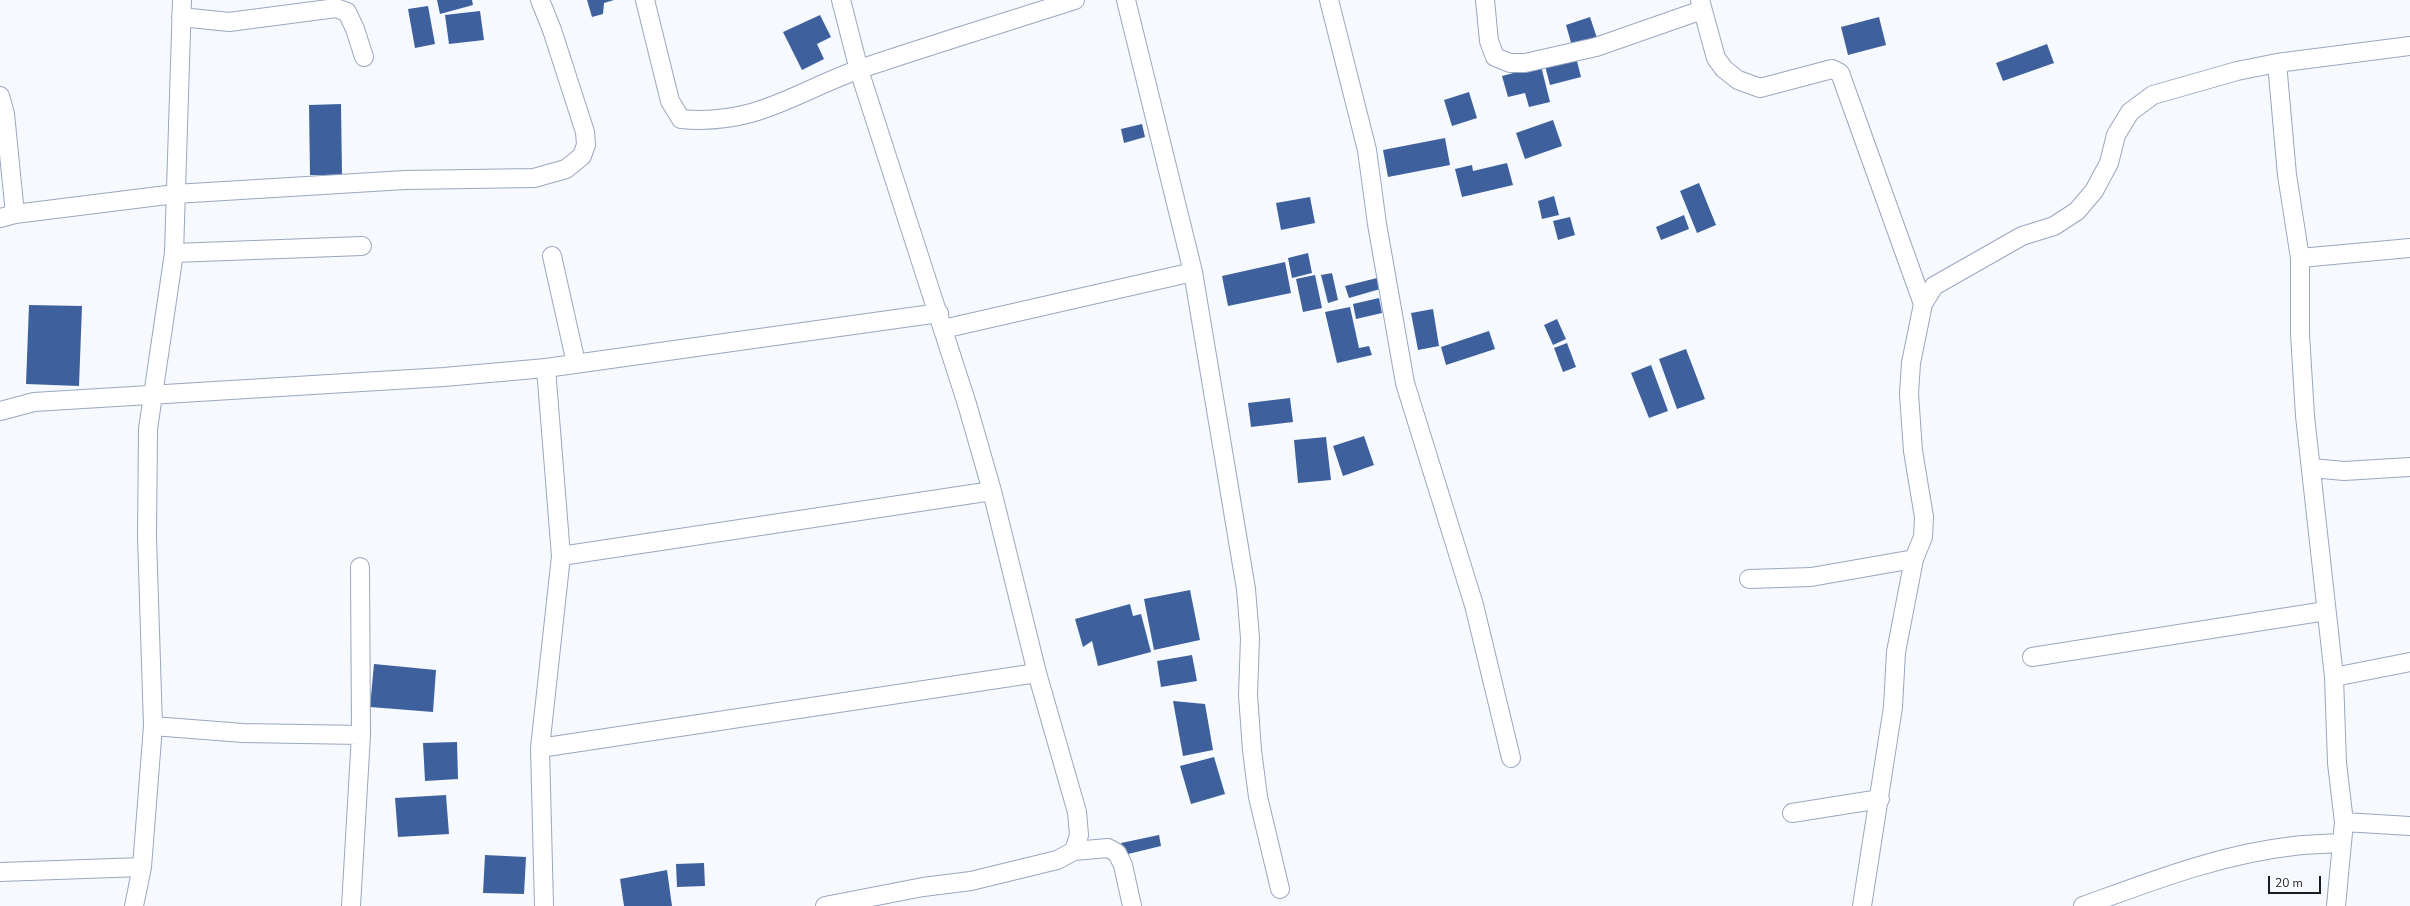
<!DOCTYPE html>
<style>
body{margin:0}
#map{position:relative;width:2410px;height:906px;overflow:hidden;background:#f6f9fe;font-family:"Nunito Sans",sans-serif}
canvas{display:block}
.scale{position:absolute;left:2268px;top:876px;width:53px;height:18px;box-sizing:border-box;border:2px solid #161b24;border-top:0;padding-left:5px;font-size:12px;line-height:14px;white-space:nowrap;color:#161b24;-webkit-text-stroke:3px #fff;paint-order:stroke}
</style>
<div id="map">
<canvas width="2410" height="906"></canvas>
<div class="scale">20 m</div>
</div>
<script>
const ctx = document.querySelector('canvas').getContext('2d');
ctx.lineJoin = 'round';
function fillPath(path, color) {
  ctx.fillStyle = color;
  ctx.fill(path, 'evenodd');
}
function stroke(path, color, width, dash) {
  ctx.strokeStyle = color;
  ctx.lineWidth = width;
  ctx.lineCap = dash ? 'butt' : 'round';
  ctx.setLineDash(dash || []);
  ctx.stroke(path);
}
fillPath(new Path2D(`
 M437,0H472L473,5L440,14Z
 M587,0H614L604,3L603,14L592,17Z
 M428,6L435,44L415,48L408,9Z
 M480,11L484,40L449,44L445,15Z
 M820,15L831,37L817,44L824,59L802,70L783,32Z
 M1590,17L1597,38L1572,46L1566,25Z
 M1879,17L1886,45L1848,55L1841,27Z
 M2047,44L2054,63L2003,81L1996,63Z
 M1576,57L1581,77L1550,85L1545,66Z
 M1541,66L1550,102L1529,107L1525,93L1508,97L1502,76Z
 M1469,92L1477,118L1452,126L1444,100Z
 M341,104L342,175H310L309,105Z
 M1553,120L1562,146L1525,159L1516,133Z
 M1142,124L1145,137L1124,143L1121,129Z
 M1445,138L1450,165L1388,177L1383,150Z
 M1507,163L1513,185L1462,197L1455,169L1472,165L1473,171Z
 M1699,183L1716,225L1697,233L1680,191Z
 M1554,196L1559,215L1542,219L1538,201Z
 M1310,197L1315,223L1281,230L1276,203Z
 M1684,215L1689,229L1661,240L1656,227Z
 M1570,217L1575,235L1558,240L1553,221Z
 M1308,253L1312,273L1292,278L1288,258Z
 M1285,262L1291,293L1228,306L1222,276Z
 M1332,273L1338,300L1328,303L1321,275Z
 M1315,275L1322,308L1303,312L1296,279Z
 M1377,278L1380,289L1349,298L1345,286Z
 M1379,298L1382,313L1356,319L1353,304Z
 M29,305L82,306L79,386L26,384Z
 M1350,307L1359,348L1369,346L1372,355L1337,363L1325,312Z
 M1433,309L1439,346L1418,350L1411,313Z
 M1557,319L1566,339L1553,345L1544,325Z
 M1489,331L1495,349L1446,365L1441,347Z
 M1567,343L1576,367L1563,372L1554,348Z
 M1686,349L1705,399L1677,409L1659,359Z
 M1651,365L1668,411L1649,418L1631,373Z
 M1290,398L1293,422L1251,427L1248,403Z
 M1364,436L1374,465L1343,476L1333,446Z
 M1326,437L1331,480L1298,483L1294,440Z
 M1190,590L1200,640L1154,650L1144,599Z
 M1130,604L1133,616L1141,614L1151,652L1098,666L1092,641L1083,647L1075,619Z
 M1192,655L1197,681L1161,687L1157,661Z
 M374,664L436,670L433,712L370,707Z
 M1173,701L1205,704L1213,750L1183,756Z
 M457,742L458,779L425,781L423,743Z
 M1214,757L1225,794L1191,804L1180,766Z
 M446,795L449,834L398,837L395,798Z
 M1159,835L1161,846L1124,855L1121,843Z
 M485,855L526,857L524,894L483,893Z
 M704,863L705,886L677,887L676,864Z
 M667,870L672,906H624L620,879Z`), '#3e619e');
const minor = new Path2D(`
 M645,0L670,101L681,119C756,126 795,92 860,69C931,45 1003,23 1075,0
 M841,0L859,70L967,404L992,491L1037,673L1077,812L1079,835L1074,851
 M1126,0L1193,272L1246,589L1250,638L1248,695L1252,750L1258,797L1280,889
 M1329,0L1367,150L1377,224L1405,383L1474,605L1511,758
 M1485,0L1489,41L1495,57L1510,63H1525L1596,47L1702,10
 M1700,0L1716,58L1724,69L1738,80L1760,88L1832,69L1840,73L1923,304
 M181,17L229,22L336,8L347,12L355,29L364,57
 M2277,63L2287,175L2300,258V334L2305,416L2334,677L2337,763L2344,822L2336,906
 M0,96L5,114L15,214
 M0,218L15,214L175,194L405,180L534,178L566,169L582,156L586,145L585,132L552,30L540,0
 M174,253L362,246
 M552,256L576,363
 M2300,258L2410,248
 M943,329L1193,272
 M0,411L34,402L444,377L546,368L939,313
 M2312,468L2344,471L2410,467
 M561,556L992,491
 M1749,579L1811,577L1914,559
 M2032,657L2326,611
 M2334,677L2410,662
 M153,726L243,733L361,735L360,567
 M540,748L1037,673
 M1792,813L1880,799
 M2344,822L2410,826
 M0,872L142,867
 M134,906L142,867L153,726L147,537L148,429L174,253L182,0
 M351,906L361,735
 M544,906L540,748L561,556L546,368
 M825,906L923,887L971,881L1057,860L1074,851L1108,848L1117,853L1123,865L1132,906
 M1862,906L1893,707L1896,652L1914,559L1923,537L1924,517L1913,451L1909,394L1911,363L1923,304L1934,286L2022,236L2054,226L2077,211L2094,191L2109,163L2116,135L2130,112L2153,95L2237,71L2277,63L2410,46
 M2083,906C2152,881 2221,854 2294,846C2310,844 2326,844 2342,843`);
stroke(minor, '#99a7c0', 20);
stroke(minor, '#fff', 18);
</script>
